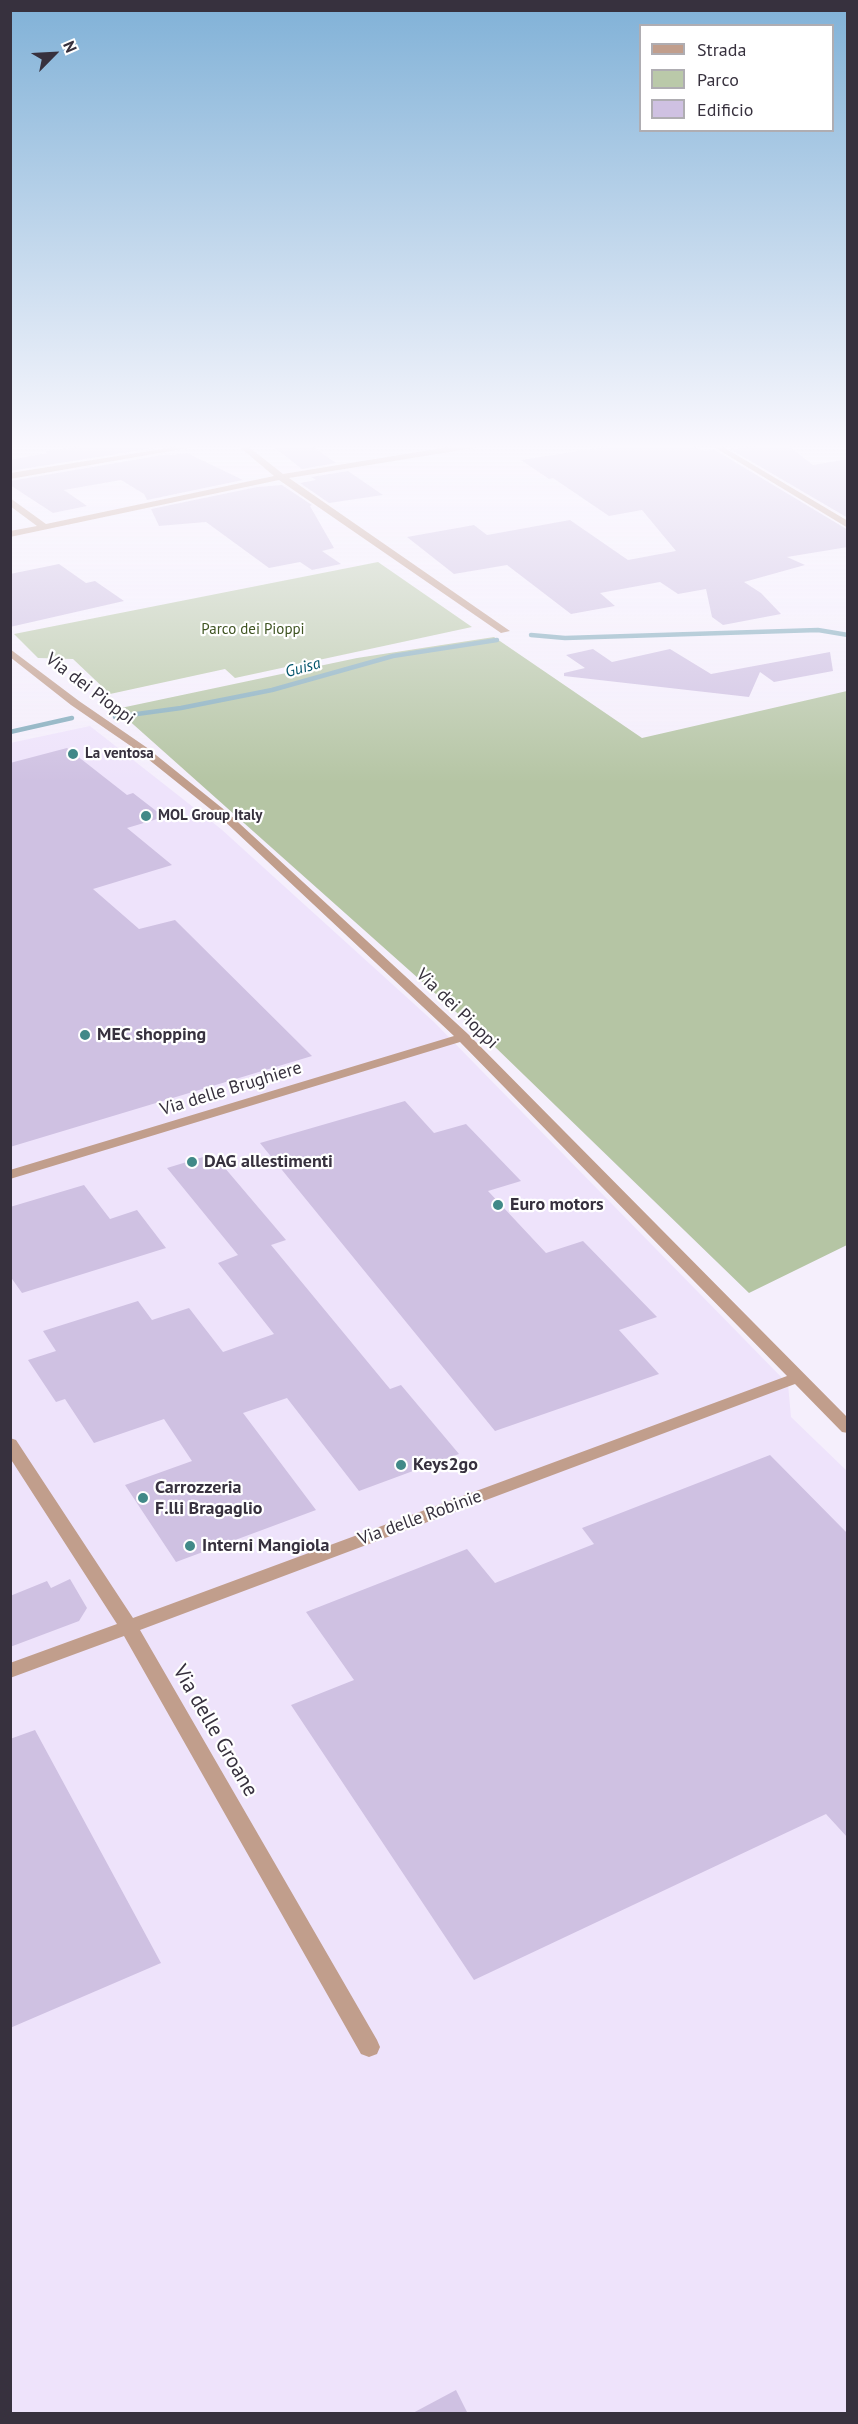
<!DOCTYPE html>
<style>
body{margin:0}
#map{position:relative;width:858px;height:2424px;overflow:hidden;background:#f5effc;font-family:"PT Sans",sans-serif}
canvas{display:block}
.frame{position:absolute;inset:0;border:12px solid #37313e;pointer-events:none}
.legend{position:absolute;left:639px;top:24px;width:195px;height:108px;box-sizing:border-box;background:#fff;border:2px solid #afadb2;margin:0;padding:8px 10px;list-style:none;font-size:18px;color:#37313e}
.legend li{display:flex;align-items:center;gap:12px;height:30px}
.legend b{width:30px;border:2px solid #afadb2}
.north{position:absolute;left:24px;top:24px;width:60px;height:60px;-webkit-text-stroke:4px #fff;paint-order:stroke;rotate:66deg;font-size:16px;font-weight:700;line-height:24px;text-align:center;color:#37313e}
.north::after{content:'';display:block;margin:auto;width:21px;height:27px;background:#37313e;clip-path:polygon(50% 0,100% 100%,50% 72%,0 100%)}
</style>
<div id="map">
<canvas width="858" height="2424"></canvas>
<div class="frame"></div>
<ul class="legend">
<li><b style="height:8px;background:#c19e8c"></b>Strada</li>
<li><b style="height:16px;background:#bac9a9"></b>Parco</li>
<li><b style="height:16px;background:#cfc1e2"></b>Edificio</li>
</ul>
<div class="north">N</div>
</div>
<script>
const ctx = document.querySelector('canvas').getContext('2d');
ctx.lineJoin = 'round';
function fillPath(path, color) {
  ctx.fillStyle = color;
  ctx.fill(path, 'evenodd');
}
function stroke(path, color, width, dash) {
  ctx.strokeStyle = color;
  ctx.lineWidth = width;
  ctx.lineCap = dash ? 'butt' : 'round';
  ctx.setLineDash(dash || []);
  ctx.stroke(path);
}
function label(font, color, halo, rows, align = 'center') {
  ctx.font = font + ' "PT Sans",sans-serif';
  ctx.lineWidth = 4.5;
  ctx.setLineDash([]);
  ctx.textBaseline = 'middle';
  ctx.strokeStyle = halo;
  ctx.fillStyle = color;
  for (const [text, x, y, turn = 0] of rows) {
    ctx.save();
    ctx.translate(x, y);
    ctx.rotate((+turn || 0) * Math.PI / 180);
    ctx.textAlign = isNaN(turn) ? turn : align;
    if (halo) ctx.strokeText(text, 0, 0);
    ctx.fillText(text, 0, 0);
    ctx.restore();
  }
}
fillPath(new Path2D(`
 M90,726L221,829L434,1022L788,1384L791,1417L847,1471V2413H11L10,743Z`), '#eee3fb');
fillPath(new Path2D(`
 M378,562L472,627L235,678L225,669L110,694L73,659L38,658L14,634Z`), '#bac9a9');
fillPath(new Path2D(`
 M494,637L642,738L847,691V1245L749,1293L492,1044L116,709L357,658Z`), '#b5c5a4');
stroke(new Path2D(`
 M531,635L565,638L818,630L848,635
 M115,717L181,708L272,690L393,656L497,640
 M10,732L72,718`), '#85adbd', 4.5);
fillPath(new Path2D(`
 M104,444H155L160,447L10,471V460L47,453L45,451Z
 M270,444L310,445L336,463L302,469Z
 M624,444H687L705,451L715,450L848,530V547L787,557L805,565L744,582L761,593L781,614L723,625L712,617L706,589L678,594L660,582L600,593L615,606L571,614L507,565L454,574L407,537L474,525L487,535L570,520L628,560L676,551L642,510L609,516L553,478L549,479L521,460Z
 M786,444L813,465L848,459V518L730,449Z
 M187,453L243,480L147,500L144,494L121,480L64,490L87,506L53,513L10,485V481L169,454L171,455Z
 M348,471L383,495L329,503L300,483L316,480L311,477Z
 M282,485L312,505L310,506L334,548L322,551L341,564L312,570L300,562L269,568L206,522L159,526L151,509L257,487Z
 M59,564L86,583L95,581L124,601L10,627V574Z
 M593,649L612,662L670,649L711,674L830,652L833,671L774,682L760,672L749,697L564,676V673L585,668L566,655Z
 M67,748L127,795L133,793L164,817L127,828L172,865L93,889L139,929L175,920L312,1056L10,1147V763Z
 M405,1101L434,1133L466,1124L521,1181L488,1191L546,1253L583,1241L657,1317L619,1330L659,1374L495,1431L260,1143Z
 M213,1154L286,1240L271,1245L390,1389L401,1385L459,1454L359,1491L287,1398L243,1413L316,1510L176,1562L125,1485L192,1461L164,1419L94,1443L65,1399L56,1402L28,1360L56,1351L43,1331L138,1301L152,1320L189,1308L223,1352L274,1334L218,1263L238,1255L167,1168Z
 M84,1185L110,1219L137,1210L166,1248L22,1293L10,1276V1207Z
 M770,1455L848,1534V1838L826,1814L474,1980L291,1705L354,1680L306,1612L467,1549L495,1583L594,1544L582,1528Z
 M70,1579L87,1608L79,1621L10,1647V1596L47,1581L51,1588Z
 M35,1730L161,1963L10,2028V1739Z
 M456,2390L468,2414H411Z`), '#cfc1e2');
fillPath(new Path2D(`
 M194,444H211L10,479V473Z
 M236,444H245L283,474L467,444H484L480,447L289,478L510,631L501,633L279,480L10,537V531L37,526L10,506V498L46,524L274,476Z
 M709,444H718L848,521V528Z
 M10,649L79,701L146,747L227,812L468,1034L848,1418V1433L842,1432L795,1384L140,1630L377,2040L380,2047L377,2054L369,2057L361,2054L124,1636L10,1678V1663L117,1624L10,1458V1438L16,1440L133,1618L787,1376L460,1042L10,1179V1170L454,1036L219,816L138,751L71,705L10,657Z`), '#c19e8c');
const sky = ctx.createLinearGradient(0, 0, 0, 783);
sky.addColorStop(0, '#80b1d7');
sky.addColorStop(0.57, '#faf8fe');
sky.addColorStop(1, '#faf8fe00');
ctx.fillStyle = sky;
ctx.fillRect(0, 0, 858, 783);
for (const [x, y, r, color] of [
 [73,754,6,"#418988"],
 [146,816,6,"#418988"],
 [85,1035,6,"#418988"],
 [192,1162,6,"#418988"],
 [498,1205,6,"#418988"],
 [401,1465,6,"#418988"],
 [143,1498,6,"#418988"],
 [190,1546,6,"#418988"]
]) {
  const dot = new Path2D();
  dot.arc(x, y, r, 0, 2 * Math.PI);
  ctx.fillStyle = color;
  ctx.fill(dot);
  stroke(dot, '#fff', 2);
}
label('15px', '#405523', '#fff', [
 ["Parco dei Pioppi",253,630]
]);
label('bold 15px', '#37313e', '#fff', [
 ["La ventosa",85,754],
 ["MOL Group Italy",158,816]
], 'left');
label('italic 16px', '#00536a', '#fff', [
 ["Guisa",303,668,-16]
]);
label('18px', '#37313e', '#fff', [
 ["Via dei Pioppi",90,689,37],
 ["Via dei Pioppi",457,1009,44],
 ["Via delle Brughiere",231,1089,-17],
 ["Via delle Robinie",420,1518,-20]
]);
label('bold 18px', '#37313e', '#fff', [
 ["MEC shopping",97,1035],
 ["DAG allestimenti",204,1162],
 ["Euro motors",510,1205],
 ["Keys2go",413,1465],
 ["Carrozzeria",155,1488],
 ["F.lli Bragaglio",155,1509],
 ["Interni Mangiola",202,1546]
], 'left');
label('21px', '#37313e', '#fff', [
 ["Via delle Groane",215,1731,60]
]);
</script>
